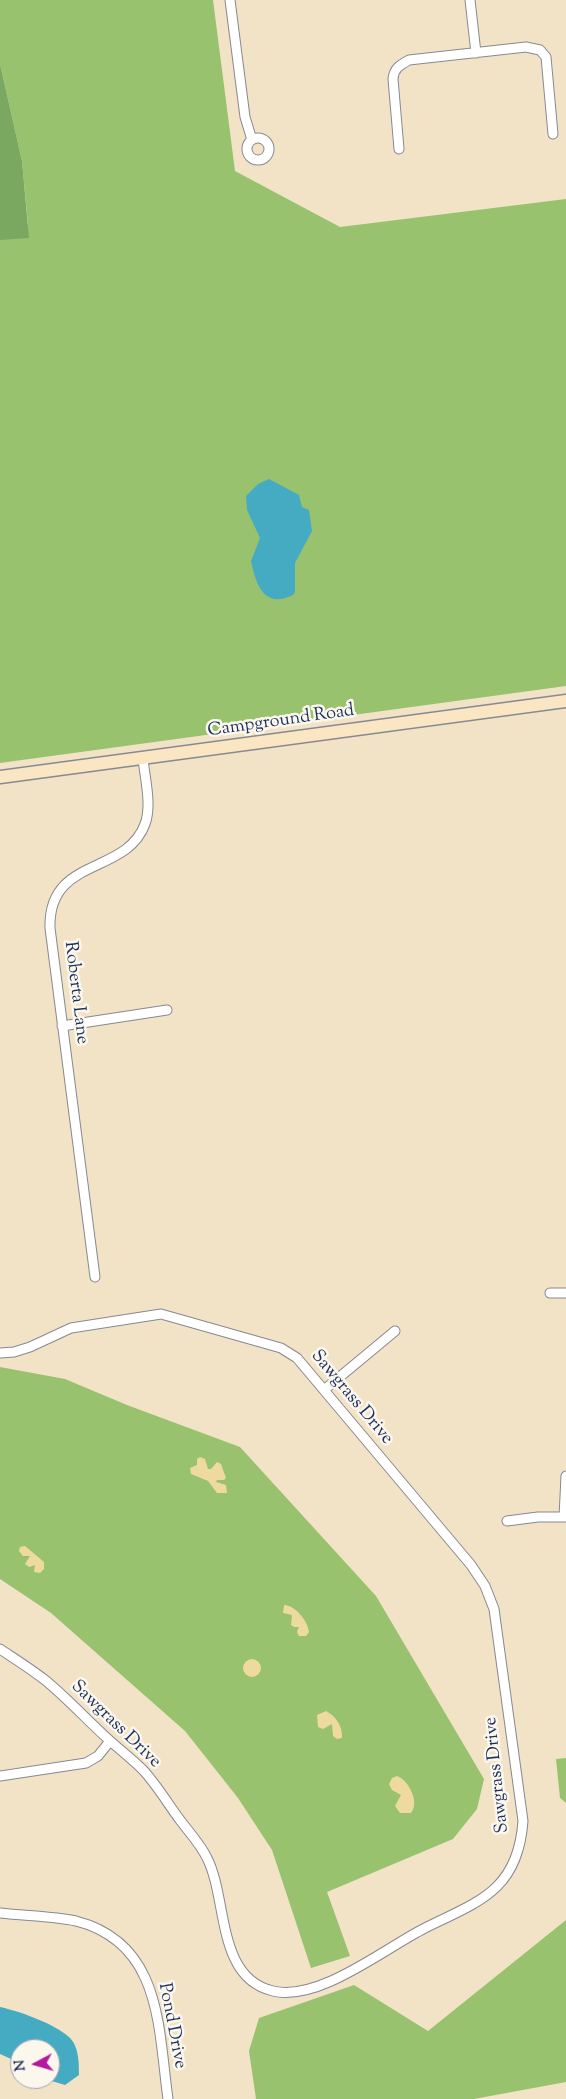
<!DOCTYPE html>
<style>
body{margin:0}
#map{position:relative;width:566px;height:2099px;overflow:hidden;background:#f2e3c7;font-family:"Sorts Mill Goudy",serif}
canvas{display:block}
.north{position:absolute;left:10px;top:2039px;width:50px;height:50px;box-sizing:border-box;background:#fbf7ec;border:1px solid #a1a7b3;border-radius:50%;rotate:264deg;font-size:14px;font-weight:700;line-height:20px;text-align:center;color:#1b2f5e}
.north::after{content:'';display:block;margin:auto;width:18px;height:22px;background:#b5179e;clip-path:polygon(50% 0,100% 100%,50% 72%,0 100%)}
</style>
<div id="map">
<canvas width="566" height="2099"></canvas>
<div class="north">N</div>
</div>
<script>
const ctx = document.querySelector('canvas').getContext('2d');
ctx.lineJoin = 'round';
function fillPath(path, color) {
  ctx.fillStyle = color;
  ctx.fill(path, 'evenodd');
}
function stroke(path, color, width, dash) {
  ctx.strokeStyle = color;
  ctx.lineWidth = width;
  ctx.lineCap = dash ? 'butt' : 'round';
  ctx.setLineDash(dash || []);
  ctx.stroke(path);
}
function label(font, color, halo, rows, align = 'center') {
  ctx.font = font + ' "Sorts Mill Goudy",serif';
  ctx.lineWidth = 5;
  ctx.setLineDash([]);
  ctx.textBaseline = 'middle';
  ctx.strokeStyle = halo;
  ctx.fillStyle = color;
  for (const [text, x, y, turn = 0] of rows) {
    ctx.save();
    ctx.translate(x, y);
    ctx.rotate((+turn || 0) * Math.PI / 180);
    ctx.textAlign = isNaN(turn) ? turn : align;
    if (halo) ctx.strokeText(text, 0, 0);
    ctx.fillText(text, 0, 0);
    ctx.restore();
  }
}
fillPath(new Path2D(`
 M0,0H213L235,171L340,227L566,199V686L0,763V229L28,225L22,161L0,64Z
 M0,1367L65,1379L127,1405L240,1447L376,1596L484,1779L477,1809L453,1839L327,1892L350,1956L311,1968L272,1850L238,1798L185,1731L51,1613L0,1579Z
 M566,1758V1803L560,1798L556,1759Z
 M566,1920V2082L474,2099H256L249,2051L259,2018L354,1985L428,2031Z`), '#99c26e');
fillPath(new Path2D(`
 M0,64L22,161L29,238L0,240Z`), '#7aa861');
fillPath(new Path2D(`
 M200,1457L205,1459L208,1469H211L217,1462L221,1464L226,1478L224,1480H217L216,1482L226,1485L227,1493H217L208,1481L191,1474L190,1468L197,1465V1459Z
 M25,1546L44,1562V1569L40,1573L34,1572L35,1565L29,1567L25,1564L30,1556H23L19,1551L20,1547Z
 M284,1605C295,1605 308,1621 309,1632L306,1636H299L297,1632L299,1627H294L291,1625L292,1615L283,1613Z
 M243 1668a9 9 0 1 1 18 0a9 9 0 1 1-18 0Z
 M326,1711C336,1716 343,1727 342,1738L337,1739L333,1736L332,1724L323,1729L318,1727L317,1715Z
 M397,1776C409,1780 420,1803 411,1813H400L395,1806L401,1795L392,1790L389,1784L392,1778Z`), '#eeda9e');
fillPath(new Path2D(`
 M269,479L299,495L302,507L309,510L312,531L295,563V592L293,595C264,609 256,585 251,561L260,538L247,510L246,496L258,484Z
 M0,2007C19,2011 55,2024 69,2037C79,2046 79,2063 79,2075L65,2085L45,2079H50V2049H20V2063L0,2054Z`), '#44abc3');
const street = new Path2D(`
 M230,0L245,117L252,140
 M470,0L476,53
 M247 149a11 11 0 1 1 22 0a11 11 0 1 1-22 0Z
 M399,149L393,79C394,68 400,65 409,60L526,47L540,50L546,57L553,134
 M62,1026L167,1010
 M95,1277L50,928C48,856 126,876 145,824C152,805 145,779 143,759
 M550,1293H566
 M0,1353L14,1352L30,1347L71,1328L161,1314L281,1348L297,1358L471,1565L485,1586L494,1609L523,1821C518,1890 480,1901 425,1928C385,1948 319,2002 273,1991C216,1978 228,1899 207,1858C201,1845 189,1832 180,1820C168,1804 157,1785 143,1770C132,1759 119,1749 108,1739C87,1720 67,1698 45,1680C31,1669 15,1659 0,1649
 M324,1390L395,1331
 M564,1517L566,1476
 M507,1521L538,1517H566
 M0,1776L86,1763L98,1756L110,1741
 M0,1913C25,1916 52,1916 76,1921C162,1943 158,2028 168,2099`);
const secondary = new Path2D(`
 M0,777L566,701`);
stroke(street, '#868992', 11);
stroke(secondary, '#868992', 15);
stroke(street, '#fff', 9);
stroke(secondary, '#fbe6c3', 12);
label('18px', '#1b2f5e', '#fbf7ec', [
 ["Campground Road",281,722,-8],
 ["Roberta Lane",75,993,83],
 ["Sawgrass Drive",351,1398,50],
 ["Sawgrass Drive",115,1725,44],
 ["Sawgrass Drive",498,1775,-96],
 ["Pond Drive",171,2026,79]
]);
</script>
